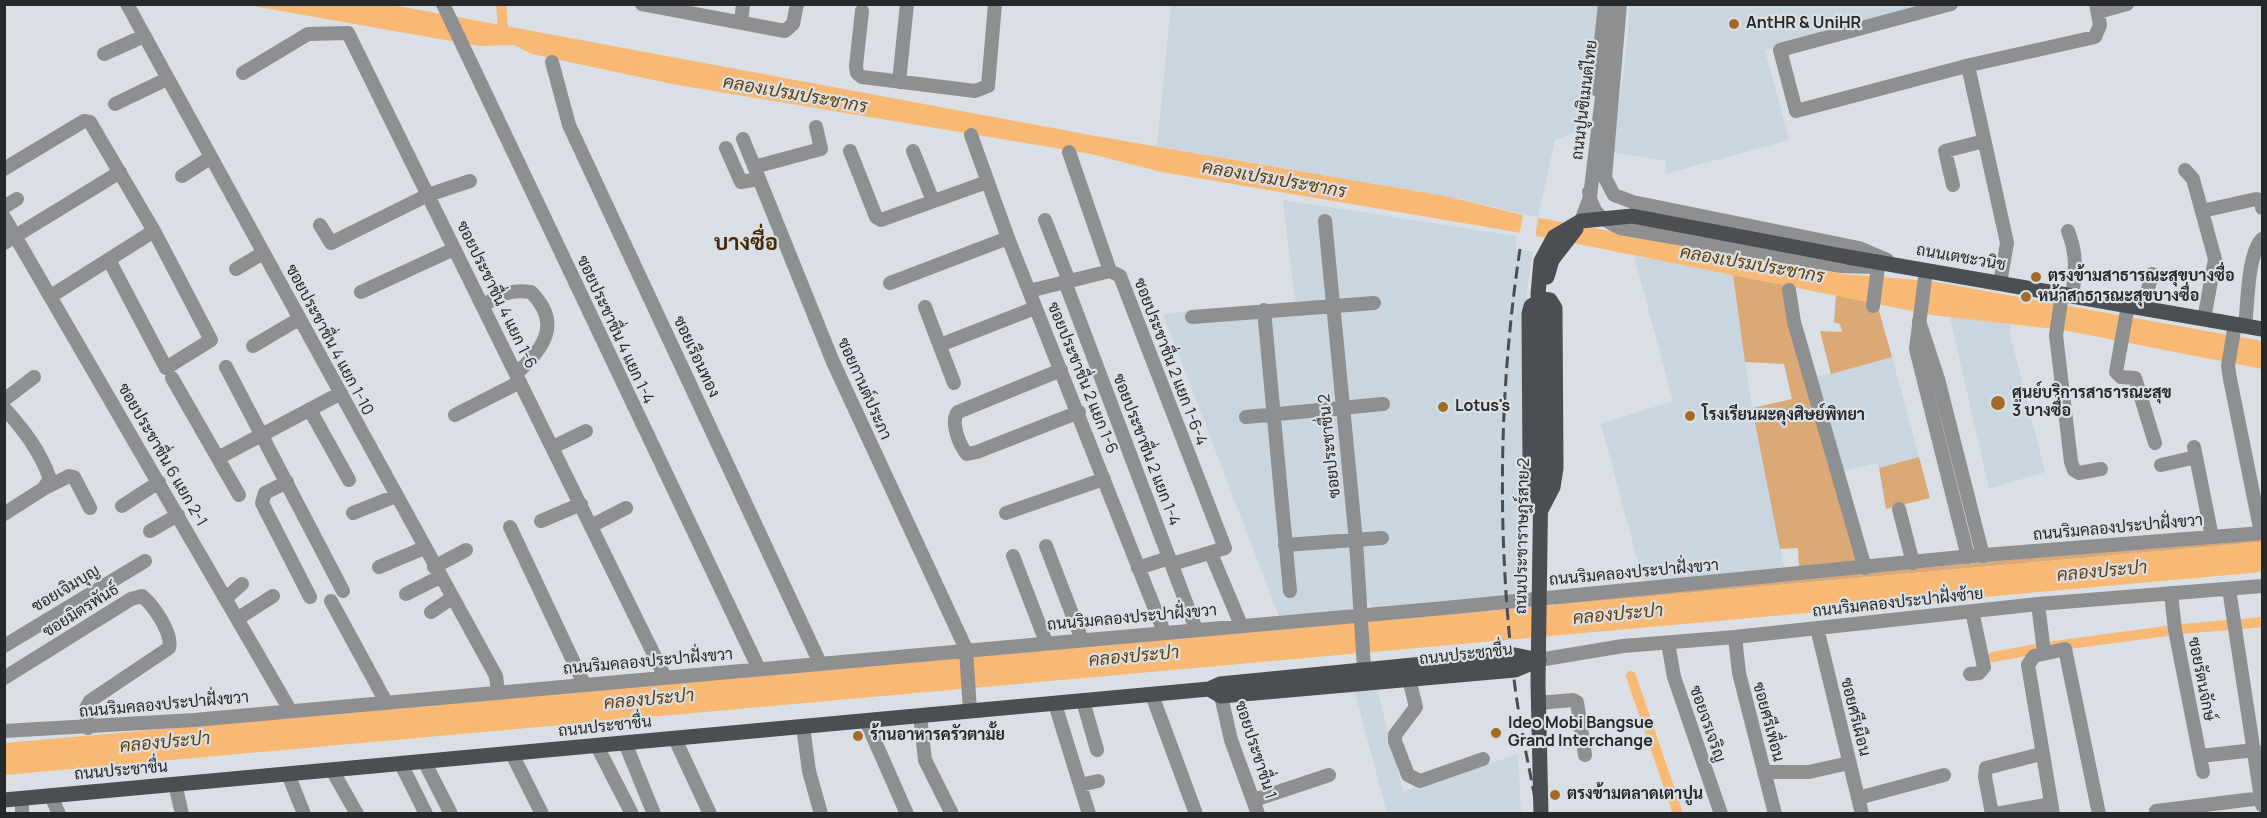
<!DOCTYPE html>
<meta charset="utf-8">
<style>
body{margin:0}
#map{position:relative;width:2267px;height:818px;overflow:hidden;background:#d9dfe4;font-family:Manrope,sans-serif}
canvas{display:block}
.frame{position:absolute;inset:0;border:6px solid #26292b;pointer-events:none}
</style>
<div id="map">
<canvas width="2267" height="818"></canvas>
<div class="frame"></div>
</div>
<script>
const ctx = document.querySelector('canvas').getContext('2d');
ctx.lineJoin = 'round';
function fillPath(path, color) {
  ctx.fillStyle = color;
  ctx.fill(path, 'evenodd');
}
function stroke(path, color, width, dash) {
  ctx.strokeStyle = color;
  ctx.lineWidth = width;
  ctx.lineCap = dash ? 'butt' : 'round';
  ctx.setLineDash(dash || []);
  ctx.stroke(path);
}
function label(font, color, halo, rows, align = 'center') {
  ctx.font = font + ' Manrope,Sarabun,sans-serif';
  ctx.lineWidth = 4.5;
  ctx.setLineDash([]);
  ctx.textBaseline = 'middle';
  ctx.strokeStyle = halo;
  ctx.fillStyle = color;
  for (const [text, x, y, turn = 0] of rows) {
    ctx.save();
    ctx.translate(x, y);
    ctx.rotate((+turn || 0) * Math.PI / 180);
    ctx.textAlign = isNaN(turn) ? turn : align;
    if (halo) ctx.strokeText(text, 0, 0);
    ctx.fillText(text, 0, 0);
    ctx.restore();
  }
}
fillPath(new Path2D(`
 M1171,5H1600L1583,129L1555,140L1538,217L1445,196L1157,146Z
 M1630,5H1927L1765,50L1789,140L1665,174L1666,161L1612,152L1625,63Z
 M1283,200L1516,236V249L1533,252L1522,324L1527,608L1503,610V599L1378,609L1372,607L1367,601L1364,608L1279,616L1163,314L1295,301Z
 M1634,256L1733,274L1752,408L1785,571L1644,585L1601,424L1673,401Z
 M1950,317L2010,323V334L2045,472L1989,489Z
 M1892,357L1919,457L1879,468L1877,463L1840,472L1813,378Z
 M1354,689H1377L1403,792L1518,754L1521,813H1387Z`), '#c9d5df');
fillPath(new Path2D(`
 M1733,275L1785,285L1857,565L1799,570L1798,548L1780,549L1752,408L1792,399L1784,364L1745,362Z
 M1836,295L1877,304L1892,357L1831,374L1820,331L1842,332L1840,324L1834,322Z
 M1919,457L1930,498L1886,509L1879,468Z
 M2262,537V542L1554,605V601Z`), '#daa975');
fillPath(new Path2D(`
 M247,5H393L1101,137L1445,196L1523,215L1843,274L1930,281L2262,341V369L2063,330L1932,315L1528,234L1162,172L1091,154L672,84L532,54L514,45L479,46Z
 M2262,542V572L5,775V743Z`), '#f8b974');
fillPath(new Path2D(`
 M1523,215L1538,217L1535,239L1519,236Z`), '#d9dfe4');
stroke(new Path2D(`
 M501,4L504,37
 M2243,624L2262,622
 M2182,629L2227,625
 M2054,646L2167,631
 M1993,657L2036,649
 M1631,676L1678,814`), '#f8b974', 10);
stroke(new Path2D(`
 M127,4L496,676L498,691
 M443,4L759,669
 M642,4L785,31L793,24L797,4
 M1620,4L1605,178L1614,195L1633,202L1859,248L1887,260
 M1951,4L1780,50L1796,111L1970,65L2095,37L2100,25L2096,4
 M862,11L856,66L857,73L862,77L975,91L988,86L995,4
 M2098,12L2127,4
 M741,22L743,4
 M104,54L144,36
 M552,62L569,125L820,663
 M1968,66L2007,243L2000,283
 M243,73L308,34L348,33L665,677
 M899,82L907,4
 M1596,89L1605,4
 M115,104L167,79
 M971,135L1008,238L1164,632
 M743,139L833,362L966,649L970,711
 M726,148L741,182L759,179
 M850,151L876,217L881,220L987,182
 M913,151L933,201
 M1069,152L1110,271
 M754,167L821,149L816,127
 M4,169L84,121L90,122L154,231L211,340L166,368L109,260
 M2185,170L2193,179L2215,259L2204,319
 M182,176L210,158
 M1953,185L1945,151L1984,141
 M1589,192C1592,213 1601,219 1620,228L1841,266L1875,267
 M4,207L17,199
 M2202,211L2256,199L2261,200L2262,208
 M4,217L290,710
 M1045,220L1069,281
 M1325,221L1356,541L1364,668
 M320,225L331,243L428,195L470,181
 M2068,231C2077,254 2076,271 2072,296
 M4,243L120,172
 M236,269L263,253
 M1926,270L1916,349L1968,557
 M1065,282L1196,629
 M890,283L1008,238
 M1789,290L1794,322L1865,568
 M1029,291L1110,271L1120,276L1225,548L1209,553
 M361,292L454,249
 M2062,294L2056,335L2071,462L2074,470L2079,473L2101,469
 M51,296L154,231
 M2128,305L2116,372L2121,377L2135,378L2155,443
 M483,306C500,294 510,289 531,292C563,324 543,349 516,374
 M1873,306L1878,267
 M925,307L954,383
 M2143,308L2152,274
 M1264,310L1290,591
 M1192,317L1374,303
 M1919,321L1938,379L1983,556
 M2235,324L2228,366L2230,379L2261,533
 M2245,326C2248,304 2247,255 2262,239
 M940,345L1035,308
 M253,346L299,319
 M226,367L343,591
 M1061,370L958,412C950,421 959,445 967,454L977,452L1079,412
 M172,378L239,495
 M4,400L34,377
 M4,408C24,430 40,451 50,479L43,489
 M310,410L349,480
 M455,415L520,382
 M1246,417L1383,404
 M553,447L586,431
 M2194,447L2212,537
 M218,458L341,393
 M2161,465L2196,457
 M287,482L265,493L262,503L310,597
 M122,506L159,482
 M1899,509L1913,563
 M353,513L396,496
 M1006,513L1104,479
 M4,514L43,489L69,476L74,477L90,508
 M541,521L581,504
 M591,526L626,508
 M510,527L584,684
 M150,531L178,515
 M1285,545L1382,538
 M1046,546L1082,640
 M1013,556L1046,642
 M1172,564L1209,553L1212,556L1241,625
 M379,567L424,548
 M434,567L466,550
 M1138,568L1169,558
 M2229,589L2262,805
 M2171,593L2175,630L2203,772
 M406,594L440,577
 M226,598L242,584
 M331,601L386,702
 M2038,604L2044,652
 M431,612L452,598
 M237,619L273,596
 M1817,628L1862,814
 M1735,637L1739,673L1775,814
 M1668,643L1674,677L1721,814
 M4,646L145,561
 M1539,660L1623,646L1735,637L2038,604L2262,586
 M1970,674L1979,673L1984,667L1972,611
 M4,678L131,599L142,596C153,605 173,633 169,648L90,701L86,708L88,728
 M1409,679L1416,707L1395,735V741L1408,775L1420,781L1483,759
 M1152,695L1196,814
 M1221,696L1231,740L1258,814
 M1083,701L1097,750
 M1538,703L1573,700L1577,702L1585,755
 M1055,704L1089,814
 M920,716L925,760L952,814
 M866,721L907,814
 M803,727L809,771L821,814
 M4,731L194,720L1445,608L1972,556L2262,533
 M675,739L710,814
 M625,743L654,814
 M597,746L632,814
 M512,754L542,814
 M2200,756L2255,750
 M424,761L451,814
 M401,764L426,814
 M332,770L357,814
 M1764,772H1809L1849,763
 M288,774L304,814
 M175,784L182,814
 M1080,785L1098,781
 M51,796L59,814
 M1858,798L1944,775
 M22,799V814
 M1254,800L1329,775
 M2156,811L2262,798
 M1992,814L1985,777L1986,768L2041,754
 M1996,814L2051,804
 M2053,814L2028,665L2034,656L2065,649L2099,814`), '#8d8f91', 14);
stroke(new Path2D(`
 M1848,257L2262,329
 M1542,299L1550,300L1555,308L1556,468L1553,487L1541,510L1530,465L1529,314L1531,306Z
 M1209,689L1221,696L1515,670L1539,660
 M4,800L1209,689L1220,684L1515,655L1539,660
 M1541,814L1538,683L1543,332`), '#4b4f53', 15);
stroke(new Path2D(`
 M1520,249C1499,388 1497,531 1513,670C1518,718 1529,766 1538,814`), '#4b4e51', 3, [12, 6]);
stroke(new Path2D(`
 M1581,221L1590,197L1613,4`), '#8d8f91', 14);
stroke(new Path2D(`
 M1547,277L1552,260L1576,229
 M1543,332L1538,294L1541,261L1554,237L1581,221L1632,216L1848,257`), '#4b4f53', 15);
for (const [x, y, r, color] of [
 [1734,24,6,"#a26b27"],
 [2036,277,6,"#a26b27"],
 [2026,297,6,"#a26b27"],
 [1998,403,8,"#a26b27"],
 [1443,407,6,"#a26b27"],
 [1690,416,6,"#a26b27"],
 [1496,733,6,"#a26b27"],
 [858,736,6,"#a26b27"],
 [1555,795,6,"#a26b27"]
]) {
  const dot = new Path2D();
  dot.arc(x, y, r, 0, 2 * Math.PI);
  ctx.fillStyle = color;
  ctx.fill(dot);
  stroke(dot, '#d9dfe4', 2);
}
label('bold 16px', '#26292b', '#d9dfe4', [
 ["AntHR & UniHR",1746,24],
 ["ตรงข้ามสาธารณะสุขบางซื่อ",2048,277],
 ["หน้าสาธารณะสุขบางซื่อ",2038,297],
 ["ศูนย์บริการสาธารณะสุข",2012,394],
 ["3 บางซื่อ",2012,412],
 ["Lotus's",1455,407],
 ["โรงเรียนผะดุงศิษย์พิทยา",1702,416],
 ["Ideo Mobi Bangsue",1508,724],
 ["Grand Interchange",1508,742],
 ["ร้านอาหารครัวตามั้ย",870,736],
 ["ตรงข้ามตลาดเตาปูน",1567,795]
], 'left');
label('16px', '#26292b', '#d9dfe4', [
 ["ถนนปูนซิเมนต์ไทย",1585,100,-83],
 ["ถนนเตชะวนิช",1961,258,10],
 ["ซอยประชาชื่น 4 แยก 1-6",496,295,64],
 ["ซอยประชาชื่น 4 แยก 1-4",615,330,65],
 ["ซอยประชาชื่น 4 แยก 1-10",329,340,62],
 ["ซอยเรือนทอง",696,357,65],
 ["ซอยประชาชื่น 2 แยก 1-6-4",1170,362,69],
 ["ซอยประชาชื่น 2 แยก 1-6",1082,378,68],
 ["ซอยกานต์ประภา",864,389,66],
 ["ซอยประชาชื่น 2",1330,446,-96],
 ["ซอยประชาชื่น 2 แยก 1-4",1146,450,69],
 ["ซอยประชาชื่น 6 แยก 2-1",162,455,60],
 ["ถนนริมคลองประปาฝั่งขวา",2118,528,-5],
 ["ถนนประชาราษฎร์สาย 2",1523,536,-89],
 ["ถนนริมคลองประปาฝั่งขวา",1634,573,-5],
 ["ซอยเจิมบุญ",66,589,-31],
 ["ถนนริมคลองประปาฝั่งซ้าย",1898,603,-6],
 ["ซอยมิตรพันธ์",81,611,-32],
 ["ถนนริมคลองประปาฝั่งขวา",1132,618,-5],
 ["ถนนประชาชื่น",1466,655,-6],
 ["ถนนริมคลองประปาฝั่งขวา",648,662,-5],
 ["ซอยรัตนจักษ์",2201,679,79],
 ["ถนนริมคลองประปาฝั่งขวา",164,705,-5],
 ["ซอยศรีเผือน",1855,717,76],
 ["ซอยศรีเพื่อน",1768,722,75],
 ["ซอยจรเจริญ",1707,724,71],
 ["ถนนประชาชื่น",605,727,-6],
 ["ซอยประชาชื่น 1",1255,750,72],
 ["ถนนประชาชื่น",121,771,-5]
]);
label('italic 18px', '#663d05', '#d9dfe4', [
 ["คลองเปรมประชากร",795,95,10],
 ["คลองเปรมประชากร",1274,180,10],
 ["คลองเปรมประชากร",1752,265,10],
 ["คลองประปา",2102,572,-5],
 ["คลองประปา",1618,615,-5],
 ["คลองประปา",1134,657,-5],
 ["คลองประปา",649,700,-5],
 ["คลองประปา",165,743,-5]
]);
label('bold 22px', '#462b0a', '#d9dfe4', [
 ["บางซื่อ",746,244]
]);
</script>
